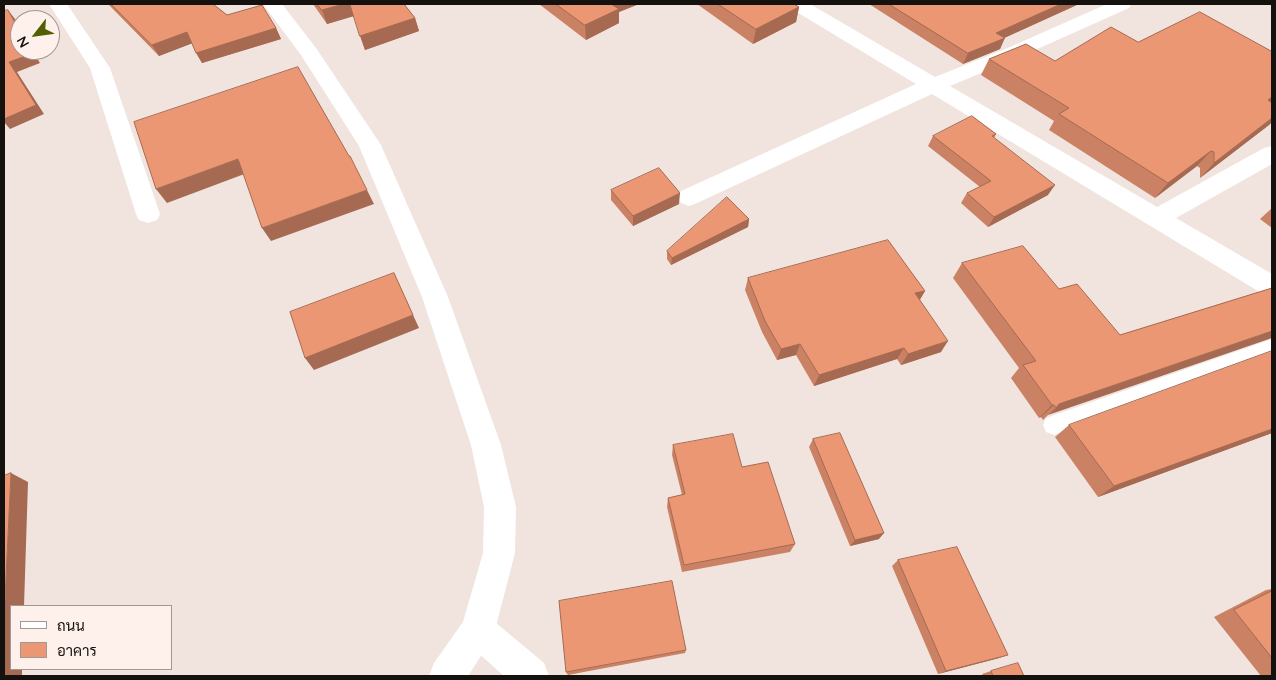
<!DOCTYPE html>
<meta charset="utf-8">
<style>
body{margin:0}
#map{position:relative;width:1276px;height:680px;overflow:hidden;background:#f1e4df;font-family:Quicksand,Sarabun,sans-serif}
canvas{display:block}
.frame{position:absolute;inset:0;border:5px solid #15110f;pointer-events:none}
.legend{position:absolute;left:10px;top:605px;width:162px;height:65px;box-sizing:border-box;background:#fef1ec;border:1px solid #a19794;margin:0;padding:6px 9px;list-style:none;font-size:15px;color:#15110f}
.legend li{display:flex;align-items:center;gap:10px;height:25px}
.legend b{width:25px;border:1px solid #a19794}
.north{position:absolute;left:10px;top:10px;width:50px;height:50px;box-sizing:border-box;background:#fef1ec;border:1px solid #a19794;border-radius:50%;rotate:240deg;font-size:14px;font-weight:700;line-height:20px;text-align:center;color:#15110f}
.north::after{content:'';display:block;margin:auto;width:18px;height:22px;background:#515f00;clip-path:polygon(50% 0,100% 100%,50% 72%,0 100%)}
</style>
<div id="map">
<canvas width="1276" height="680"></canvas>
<div class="frame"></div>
<ul class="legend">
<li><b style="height:6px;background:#fff"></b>ถนน</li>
<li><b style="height:14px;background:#ec9774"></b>อาคาร</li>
</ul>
<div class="north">N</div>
</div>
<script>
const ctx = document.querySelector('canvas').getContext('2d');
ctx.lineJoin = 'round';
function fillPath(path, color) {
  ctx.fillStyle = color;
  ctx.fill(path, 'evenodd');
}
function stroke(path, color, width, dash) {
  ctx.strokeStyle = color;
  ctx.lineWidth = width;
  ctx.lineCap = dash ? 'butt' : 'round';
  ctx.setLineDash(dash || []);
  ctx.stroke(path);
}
fillPath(new Path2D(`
 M1272,339V356L1054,435L1046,432L1043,425L1046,418Z`), '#fff');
fillPath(new Path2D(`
 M49,4H67L110,68L160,214L157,220L148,223L139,220L136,214L90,68Z
 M788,4H810L935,77L1010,47L1107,4H1131L1129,8L1024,55L950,86L1157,207L1264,148L1272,146V164L1176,218L1272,274V297L1263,294L932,94L697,203L689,206L681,203L677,197L681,191L916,84L790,8Z
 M478,613L490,618L544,663L549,676H504L466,642L461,630L466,618Z`), '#fff');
fillPath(new Path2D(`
 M263,4H282L316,48L381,145L448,297L501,445L516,507L515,553L495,630L490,642L468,676H429L434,663L463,622L483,553L484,507L471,445L422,297L359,146L301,55Z`), '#fff');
fillPath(new Path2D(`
 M108,4H213L227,15L276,28L281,39L202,63L192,43L159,56Z
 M313,4H404L415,18L419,31L365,50L354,16L327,24Z
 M539,4H639L619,12V23L586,40Z
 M697,4H794L799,7L796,22L753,44Z
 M869,4H1079L1004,38L1000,49L963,64Z
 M1138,42L1272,51V122L1269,125L1200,178V168L1197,166L1155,198L1049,130L1054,121L981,75L989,59L1055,61Z
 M996,134L994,138L1048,195L988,227L961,203L967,193L980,187L928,146L933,136Z
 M611,190L679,204L633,226L611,200Z
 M1272,208V228L1260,219Z
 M749,219L748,227L671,265L667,259V251Z
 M962,263L1059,289L1120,335L1272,288L1048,415L1043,420L1041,417L1039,418L1011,378L1019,368L953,278Z
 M748,278L925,291L920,300L941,352L901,365L897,359L814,386L796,355L777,360L762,332L745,290Z
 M1069,425L1272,433L1098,497L1055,437Z
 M813,439L879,539L850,546L809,447Z
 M673,445L742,467L795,544L790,552L682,572L667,507L668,498L682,495L672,455Z
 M898,560L999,658L938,674L892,566Z
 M1272,589V676H1261L1214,617L1266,590Z
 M686,650L685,653L568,675L566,672Z
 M991,671L1024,676H983L982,674Z`), '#cb8264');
fillPath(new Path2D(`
 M344,4H350L354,16L327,24L322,10Z
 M609,4H639L619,12V23L586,40L585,25Z
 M1061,4H1079L991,44L996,33Z
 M799,7L796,22L753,44L756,29Z
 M8,10L15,19L20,28V32Z
 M415,18L419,31L365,50L360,36Z
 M276,28L281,39L202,63L196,53Z
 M187,32L193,43L159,56L152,45Z
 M1005,38L1000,49L963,64L968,53Z
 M30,50H32L40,63L17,72L44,114L10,129L4,122L9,62Z
 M1272,97V104L1268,100Z
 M1272,118V122L1269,125L1200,178L1214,163Z
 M1211,151L1197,166L1155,198L1168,183Z
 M238,159L247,173L167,203L156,189Z
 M1055,185L1048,195L988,227L994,217Z
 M367,190L374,204L271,241L262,228Z
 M680,193L679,204L633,226V216Z
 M749,219L748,227L671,265L672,258Z
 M394,273L419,328L314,370L305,358Z
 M925,291L918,302L915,293Z
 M1272,331V338L1048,415L1056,408L1059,404Z
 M948,341L941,352L901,365L908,354Z
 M800,344L796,355L777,360L781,349Z
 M904,348L897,359L814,386L819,375Z
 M1052,405H1054L1041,417L1039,418Z
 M1272,429V433L1098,497L1114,486Z
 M11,473L28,482L24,606H11V669H22V676H4V620Z
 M884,533L879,539L850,546L855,540Z
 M1008,655L999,658L938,674L946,671Z`), '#a56a51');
const building = new Path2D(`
 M111,4H213L227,15L262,5L276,28L196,53L187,32L152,45Z
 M317,4H344L322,10Z
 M350,4H404L415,18L360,36Z
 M556,4H611L619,9L585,25Z
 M718,4H794L799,7L756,29Z
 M889,4H1061L996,33L1005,38L968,53Z
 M8,10L20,32V50H30L32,54L9,62L36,105L4,119V11Z
 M1200,12L1271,51H1272V97L1268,100L1272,103V118L1214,163V152L1211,151L1168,183L1059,114L1069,108L989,59L1026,44L1055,61L1111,27L1138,42Z
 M298,67L349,156H350L367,190L262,228L238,159L156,189L134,122Z
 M972,116L996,134L992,136L1055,185L994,217L967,193L991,181L933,136Z
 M659,168L680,193L633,216L611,190Z
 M727,197L749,219L672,258L667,251Z
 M888,240L925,291L915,293L948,341L908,354L904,348L819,375L800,344L781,349L765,321L748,278Z
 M1023,246L1059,289L1077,284L1120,335L1272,288V331L1059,404L1056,408L1054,405H1052L1023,365L1036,361L962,263Z
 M394,273L413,315L305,358L290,312Z
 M1272,351V429L1114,486L1069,425Z
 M840,433L884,533L855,540L813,439Z
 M733,434L742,467L768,462L795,544L684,565L668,498L685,494L673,445Z
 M11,473L4,620V476Z
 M957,547L1008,655L946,671L898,560Z
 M672,581L686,650L566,672L559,601Z
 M1272,591V658L1234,610Z
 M1018,663L1024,676H993L991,671Z`);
fillPath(building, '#ec9774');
stroke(building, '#a56a51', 1);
</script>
